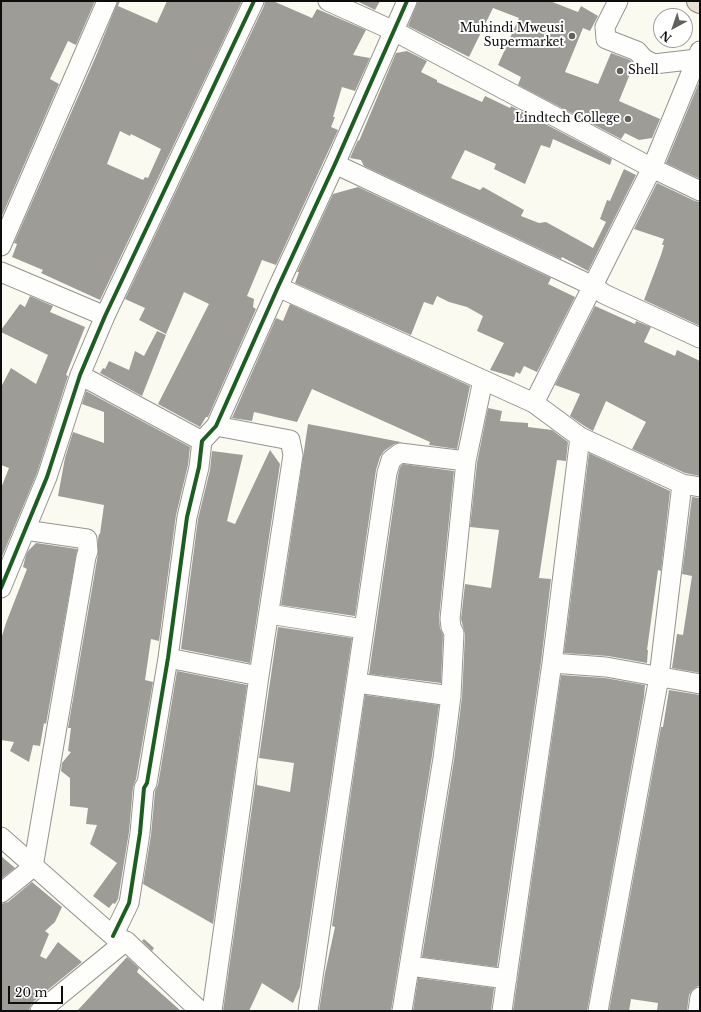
<!DOCTYPE html>
<style>
body{margin:0}
#map{position:relative;width:701px;height:1012px;overflow:hidden;background:#fbfaf1;font-family:"Libre Baskerville",serif}
canvas{display:block}
.frame{position:absolute;inset:0;border:2px solid #0d0d0d;pointer-events:none}
.north{position:absolute;left:653px;top:8px;width:40px;height:40px;box-sizing:border-box;background:#fff;border:1px solid #9e9e9e;border-radius:50%;rotate:220deg;font-size:11px;font-weight:700;line-height:16px;text-align:center;color:#0d0d0d}
.north::after{content:'';display:block;margin:auto;width:14px;height:18px;background:#60605d;clip-path:polygon(50% 0,100% 100%,50% 72%,0 100%)}
.scale{position:absolute;left:8px;top:986px;width:55px;height:18px;box-sizing:border-box;border:2px solid #0d0d0d;border-top:0;padding-left:5px;font-size:12px;line-height:14px;white-space:nowrap;color:#0d0d0d;-webkit-text-stroke:3px #fff;paint-order:stroke}
</style>
<div id="map">
<canvas width="701" height="1012"></canvas>
<div class="frame"></div>
<div class="north">N</div>
<div class="scale">20 m</div>
</div>
<script>
const ctx = document.querySelector('canvas').getContext('2d');
ctx.lineJoin = 'round';
function fillPath(path, color) {
  ctx.fillStyle = color;
  ctx.fill(path, 'evenodd');
}
function stroke(path, color, width, dash) {
  ctx.strokeStyle = color;
  ctx.lineWidth = width;
  ctx.lineCap = dash ? 'butt' : 'round';
  ctx.setLineDash(dash || []);
  ctx.stroke(path);
}
function label(font, color, halo, rows, align = 'center') {
  ctx.font = font + ' "Libre Baskerville",serif';
  ctx.lineWidth = 4;
  ctx.setLineDash([]);
  ctx.textBaseline = 'middle';
  ctx.strokeStyle = halo;
  ctx.fillStyle = color;
  for (const [text, x, y, turn = 0] of rows) {
    ctx.save();
    ctx.translate(x, y);
    ctx.rotate((+turn || 0) * Math.PI / 180);
    ctx.textAlign = isNaN(turn) ? turn : align;
    if (halo) ctx.strokeText(text, 0, 0);
    ctx.fillText(text, 0, 0);
    ctx.restore();
  }
}
fillPath(new Path2D(`
 M1,1H95L76,45L68,41L50,79L59,84L1,218Z
 M118,1H120L118,6L157,23L167,1H242L100,300L41,273L43,270L12,257L17,244L14,243L96,56ZM120,131L130,136L131,134L161,149L148,178L145,177L143,180L107,164Z
 M265,1H273L312,18L317,9L366,30L353,55L370,58L355,91L342,87L333,117H335L331,127L338,130L276,265L262,260L247,296L254,299L253,307L256,309L208,417H206L200,427L158,404L209,304L184,292L166,334L139,320L145,308L125,299L264,6Z
 M357,1H380L375,10Z
 M418,1H550L578,12L581,6L598,16L590,31L583,28L565,72L598,84L611,53L630,60L634,64L619,101L660,119L652,138L639,140L625,133L621,139L518,85L521,77L498,65L519,18L493,8L469,57L408,26Z
 M407,51L427,61L421,72L437,80V82L482,102L485,96L510,108L511,106L612,159L610,165L553,139L550,148L541,145L525,184L494,169L496,164L465,150L451,178L480,190L483,187L524,210L521,216L539,223L546,222L593,248L606,222L600,219L607,200L610,201L624,169L636,175L588,271L562,257L561,259L364,166L361,160L350,158L358,140L359,141L396,53Z
 M700,80V179L666,163Z
 M657,183L695,201L700,202V326L644,300L661,255L664,245H662L664,239L634,229Z
 M358,187L551,278L548,284L575,297L537,372L524,366L520,374L516,372L514,377L490,370L504,343L477,331L483,316L467,307L449,302L437,296L433,305L424,302L411,335L295,283L299,272H297L333,194Z
 M30,296L53,306L50,312L85,327L66,375L68,376L37,473L1,559V488L9,468L1,465V387L11,368L36,384L48,355L1,332V330L20,304L25,307Z
 M290,304L470,386L457,449L429,445L430,442L312,389L297,422L254,412L252,421L232,418L276,318L283,321Z
 M595,306L635,324L636,321L651,327L644,342L675,356L677,350L700,361V476L685,473L632,449L646,422L606,401L593,431L586,427L570,416L580,394L555,385Z
 M157,331L166,335L142,396L100,373L103,368L105,369L109,361L129,370L135,351L144,356Z
 M86,391L190,447L188,465L176,515L159,641L151,639L145,680L153,682L136,779L133,787L129,832L118,899L115,904L113,903L109,908L93,896L117,863L90,844L97,825L86,824L88,808L70,806V778L61,771L62,763L71,752L68,751L71,728H68L98,554V539L99,534H100L104,505L58,496L65,458L73,432L104,443V412L82,404Z
 M488,408L502,411L500,421L528,423V427L552,430L568,442L566,461L557,460L539,578L551,579L541,662L497,967L422,957L454,760L462,697L465,634L461,619L465,584L491,588L499,530L470,527L477,463Z
 M308,424L406,443L401,442L394,444L384,451L380,457L376,470L355,616L281,605Z
 M270,450L280,464L250,663L181,649L198,519L210,470L212,451L243,455L227,521L235,524Z
 M589,453L670,491L661,571L658,570L647,650H648L647,663L608,656L564,653Z
 M403,464L454,471L439,618L440,628L443,635L441,683L369,674L398,475L400,467Z
 M692,497L700,498V673L672,668L677,634L683,635L692,576L682,574Z
 M36,543L77,549V550L46,724L44,723L40,746L33,745L29,762L10,751L14,742L1,740V639L6,623L27,569L23,567L26,555L28,551Z
 M278,627L352,638L300,987L293,1003L262,983L249,1011H223L258,765L257,785L290,792L294,763L259,758Z
 M177,671L247,685L213,924L143,884L151,835L155,791L158,785Z
 M561,675L605,678L645,685L644,697L587,1011H513Z
 M669,690L700,695V978L699,986L696,987L691,991L689,995L687,1011H657L658,1003L631,999L629,1011H609L661,727H663Z
 M365,695L439,705L432,756L391,1011H319L325,973L335,927L332,926Z
 M1,856L15,868L1,879Z
 M32,882L62,907L55,922L45,931L49,934L40,956L46,959L58,942L82,962L33,1002L30,1007L29,1011H1V904L8,902Z
 M144,939L154,948L152,951L142,941Z
 M127,957L139,968L137,972L181,1011H77Z
 M418,978L494,988L491,1011H413Z`), '#9e9c97');
const minor = new Path2D(`
 M328,1L394,31L652,168L700,191
 M618,1L605,27L606,39L637,51L644,59L654,64L697,59
 M335,164L593,286L604,294L700,338
 M1,246L107,1
 M1,272L105,316
 M278,287L534,403L580,437L682,484L700,487
 M80,375L202,441
 M534,403L652,168L700,51
 M1,588L47,477L80,375L105,316L254,1
 M269,614L364,629
 M168,658L259,676
 M552,663L606,667L700,684
 M357,683L451,696
 M1,837L113,936L126,941L200,1011
 M1,893L33,867L86,557L88,551L87,539L25,530
 M113,936L129,903L130,897L140,833L144,788L147,783L168,658L187,517L199,467L202,441L216,426L278,287L335,164L407,1
 M410,966L507,979
 M40,1011L126,941
 M212,1011L259,676L293,455L290,440L216,426
 M308,1011L387,473L391,460L400,453L466,461
 M402,1011L443,758L451,696L454,633L451,627L450,619L466,461L483,380
 M502,1011L552,663L580,437
 M598,1011L659,677L682,484
 M698,1011L700,997`);
const highway = new Path2D(`
 M698,1L700,2`);
stroke(minor, '#949490', 21);
stroke(highway, '#81817d', 24);
stroke(minor, '#fefefd', 19);
stroke(highway, '#e9e1d5', 22);
stroke(new Path2D(`
 M1,588L47,477L80,375L105,316L254,1
 M113,936L129,903L130,897L140,833L144,788L147,783L168,658L187,517L199,467L202,441L216,426L278,287L335,164L407,1`), '#1b5e20', 4);
for (const [x, y, r, color] of [
 [572,36,4,"#60605d"],
 [620,71,4,"#60605d"],
 [628,119,4,"#60605d"]
]) {
  const dot = new Path2D();
  dot.arc(x, y, r, 0, 2 * Math.PI);
  ctx.fillStyle = color;
  ctx.fill(dot);
  stroke(dot, '#fff', 1.5);
}
label('12px', '#0d0d0d', '#fff', [
 ["Muhindi Mweusi",564,29],
 ["Supermarket",564,43],
 ["Shell",628,71,"left"],
 ["Lindtech College",620,119]
], 'right');
</script>
